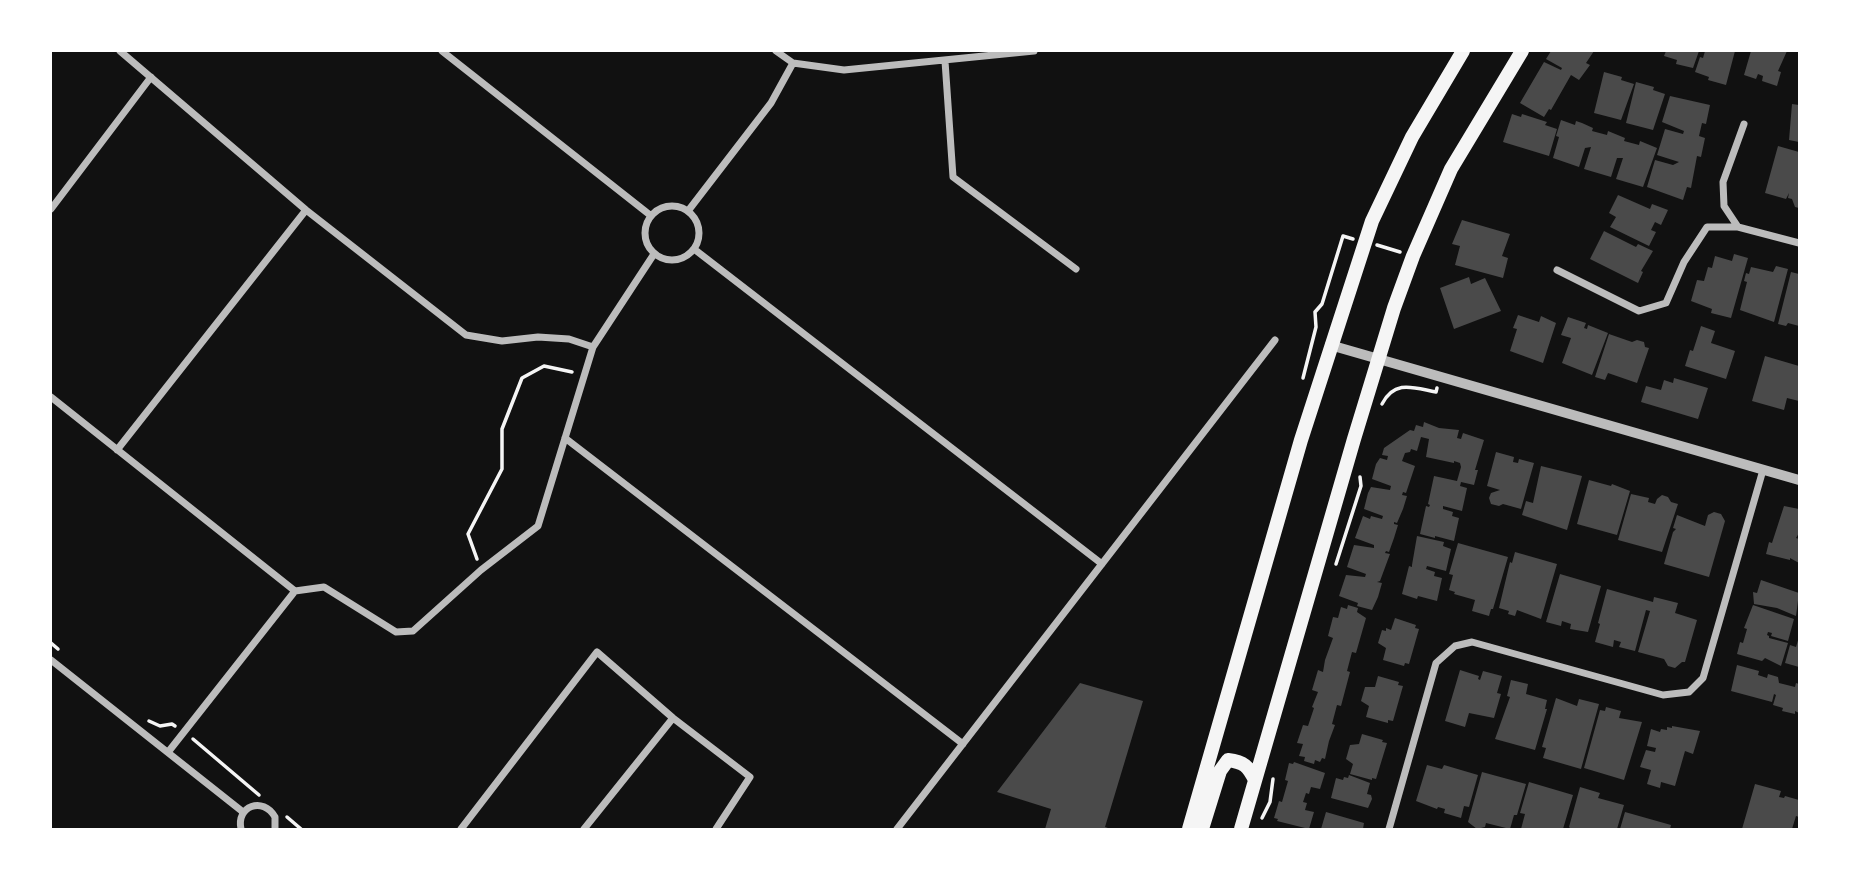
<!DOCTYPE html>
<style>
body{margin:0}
#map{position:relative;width:1850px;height:880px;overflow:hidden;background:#111;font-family:"PT Serif",serif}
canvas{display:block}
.frame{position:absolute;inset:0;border:52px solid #fff;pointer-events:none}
</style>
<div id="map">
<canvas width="1850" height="880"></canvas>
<div class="frame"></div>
</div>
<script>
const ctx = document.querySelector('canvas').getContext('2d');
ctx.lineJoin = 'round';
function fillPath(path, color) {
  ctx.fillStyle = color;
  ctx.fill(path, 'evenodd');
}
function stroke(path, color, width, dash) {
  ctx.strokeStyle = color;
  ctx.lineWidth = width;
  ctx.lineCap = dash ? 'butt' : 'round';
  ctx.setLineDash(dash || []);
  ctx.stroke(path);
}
fillPath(new Path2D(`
 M1551,51H1594L1586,63L1590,65L1579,80L1571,75L1551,110L1549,109L1544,117L1520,103L1544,62L1561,70L1562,68L1546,59Z
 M1666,51H1699L1693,68L1676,64L1677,60L1664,56Z
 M1705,51H1735L1726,85L1708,80L1709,77L1695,72L1700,57L1703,58Z
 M1751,51H1787L1778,71L1781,72L1777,86L1762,81L1763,76L1758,74L1756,79L1744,75Z
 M1604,72L1622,77L1621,80L1634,84L1621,120L1594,113Z
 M1636,82L1654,87L1653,90L1665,94L1653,130L1626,123Z
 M1670,96L1710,105L1706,124L1702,123L1699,136L1705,138L1701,157L1697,156L1691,188L1687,187L1683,200L1647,187L1655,160L1673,165L1679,162L1657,155L1665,129L1683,134L1684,131L1662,122Z
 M1792,104L1799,105V142L1789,140Z
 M1512,114L1521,117L1522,114L1547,122L1545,125L1557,129L1549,156L1503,142Z
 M1561,120L1575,125L1576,121L1582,123L1593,128L1592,131L1607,135L1608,131L1625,138L1624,141L1639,145L1640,141L1657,148L1643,187L1616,179L1623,158H1617L1611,177L1584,169L1591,147L1585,148L1579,167L1553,158L1559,137L1556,136Z
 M1778,146L1799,152V208L1795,207L1792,199L1788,198L1789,193L1786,199L1765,193Z
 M1618,195L1650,209L1652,204L1668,210L1661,225L1655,222L1651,230L1656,232L1649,246L1610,227L1616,217L1609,213Z
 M1462,220L1510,234L1502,256L1508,258L1503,278L1455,265L1460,246L1452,244Z
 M1604,231L1636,247L1638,244L1653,251L1641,271L1643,272L1638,283L1590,259Z
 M1734,254L1748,258L1731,318L1711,313L1712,309L1691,301L1697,280L1704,281L1708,267L1712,268L1715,256L1732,261Z
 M1776,266L1788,269L1774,322L1740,310L1747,282L1744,281L1746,273L1749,274L1751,267L1773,272Z
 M1791,272L1799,274V326L1788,323L1786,326L1778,324Z
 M1469,277L1471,284L1485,278L1501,311L1454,329L1440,288Z
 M1518,315L1539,322L1541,316L1556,323L1543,363L1510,351L1517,329L1513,328Z
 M1568,317L1586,323L1584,328L1587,329L1588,325L1608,333L1592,375L1562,363L1571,338L1561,335Z
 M1701,326L1715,331L1711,343L1735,351L1726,379L1685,366L1690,350L1693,351Z
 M1609,334L1632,342L1637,340L1644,342L1645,347L1649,348L1637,383L1608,373L1605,380L1595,377Z
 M1765,356L1799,366V401L1787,398L1784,410L1752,401Z
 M1674,378L1708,388L1698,419L1641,402L1646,386L1661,390L1664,380L1673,383Z
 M1424,422L1439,428L1459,430L1457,438L1461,439L1463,433L1484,440L1475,470H1478L1474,485L1461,482L1460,486L1467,488L1462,511L1443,506V509L1453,512L1452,516L1459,518L1454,541L1435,536V538L1420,534L1426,506L1429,507L1430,505L1428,504L1434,476L1457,481L1461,467L1460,463L1454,461V463L1426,457L1429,439L1421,437L1417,451L1411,449L1410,452L1405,453L1402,461L1415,466L1406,493L1403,492L1402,495L1407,496L1403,509L1397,523L1394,522V524L1398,525L1394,538L1389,552L1386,551L1385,553L1390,554L1380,581L1377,582L1382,583L1378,597L1372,610L1357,606L1358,603L1339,596L1346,575L1365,577L1366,574L1347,567L1354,545L1374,548V545L1355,538L1363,516L1370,519L1371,516L1382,519L1383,516L1364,509L1368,493L1371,487L1390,490L1391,486L1372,479L1376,464L1380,458L1387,460L1388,456L1382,455L1384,448L1410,430L1414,431L1416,425L1423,427Z
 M1496,452L1514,457L1513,462L1518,463L1519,459L1534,463L1521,509L1503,504L1499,506L1491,504L1489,498L1491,493L1500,490L1487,486Z
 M1541,466L1582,476L1567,530L1522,515L1526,501L1533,503Z
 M1589,480L1611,486L1612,484L1630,491L1617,535L1577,524Z
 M1631,494L1649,498L1648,502L1655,504L1657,499L1662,495L1668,497L1671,502L1678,504L1662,552L1618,540Z
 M1784,506L1799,509V533L1796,538L1799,539V563L1790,558V560L1766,554L1769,542L1772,543Z
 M1714,512L1721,514L1725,521L1709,577L1664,564L1673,532L1676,529L1673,528L1677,515L1705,526L1708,515Z
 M1417,536L1444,542L1443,546L1451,549L1446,571L1427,566L1426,569L1435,572L1434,576L1442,578L1437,601L1418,596L1417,599L1402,594L1409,566L1412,567V565Z
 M1458,543L1508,557L1493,609H1491L1489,616L1472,611L1475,600L1454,594L1455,592L1449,590L1453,575L1449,574Z
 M1515,552L1557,564L1541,619L1517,610L1515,616L1508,614L1509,611L1499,608L1510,562L1512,563Z
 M1560,574L1601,586L1588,632L1570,629L1571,624L1562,621L1561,626L1546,622Z
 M1761,580L1799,593L1796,616L1777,608L1754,604L1753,592L1757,593Z
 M1607,589L1653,602L1654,597L1678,603L1675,613L1697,620L1685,662H1682L1675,668L1668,666L1664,659L1638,652L1650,611L1646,610L1635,651L1619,647L1621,642L1614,640L1613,647L1595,642L1600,624L1598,623Z
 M1348,605L1358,608L1357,612L1366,618L1356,653L1352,652L1347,671L1350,672L1341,706L1337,705L1332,724L1335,725L1329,741L1325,759L1322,758L1320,762L1315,760L1314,764L1304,761L1305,757L1299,756L1303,744L1297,743L1303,725L1308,726L1314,708L1312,707L1318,692L1312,690L1318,670L1323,672L1325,660L1333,638L1328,636L1333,617L1338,618L1341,607L1347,609Z
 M1753,605L1794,619L1788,641L1771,636L1772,633L1768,632L1767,635L1769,636V638L1788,643L1781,666L1765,658L1762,661L1737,654L1740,642L1743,643L1747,629L1744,628Z
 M1395,618L1416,625L1415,628L1419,629L1409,664L1405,663L1404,666L1383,660L1386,648L1378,643L1382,630L1386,631V628L1391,630Z
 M1799,637V667L1785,663L1790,645L1796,647Z
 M1737,665L1759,671L1758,675L1767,678L1768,674L1778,677L1779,683L1795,687L1796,683L1799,684V713L1795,711V714L1782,711L1783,708L1773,705L1776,695L1774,694L1772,702L1731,691Z
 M1460,670L1479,676L1478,679L1480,680L1483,671L1502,676L1497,693L1501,694L1494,718L1469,713L1465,727L1445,721Z
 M1378,676L1399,682L1398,685L1403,686L1393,721L1388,720V723L1366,717L1369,706L1361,701L1365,687H1375Z
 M1511,680L1528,684L1526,694L1547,700L1545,709H1547L1535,750L1495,739L1510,697L1507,696Z
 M1080,683L1143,701L1105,827L1111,829H1045L1051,809L997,792Z
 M1556,698L1577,706L1579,699L1599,704L1581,769L1543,758L1546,748L1542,747Z
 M1606,707L1621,711L1619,718L1642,722L1624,780L1584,768L1600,710L1605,711Z
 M1672,726L1700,731L1693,754L1685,751L1675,786L1661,782L1660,788L1647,784L1651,770L1640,767L1646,750L1655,752L1656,748L1647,746L1651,729L1660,732L1661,729L1667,730V727L1672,728Z
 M1362,734L1383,740L1382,742L1387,743L1376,779L1372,778V780L1350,774L1353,764L1346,759L1350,745L1359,744Z
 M1294,762L1325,773L1320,789L1311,787L1309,794L1306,793L1303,802L1307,803L1305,810L1314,812L1309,829L1277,821L1278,819L1274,818L1279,801L1282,802L1288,781L1285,780L1289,763L1293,764Z
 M1427,765L1442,769L1444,765L1478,775L1469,807L1464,806L1461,818L1444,813L1445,809L1438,807L1437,809L1416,801Z
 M1482,772L1526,784L1517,815H1514L1510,829L1486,823L1485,827L1477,829L1468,822Z
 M1349,775L1370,783L1367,794L1371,795L1372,799L1368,808L1331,798L1336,778L1343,780L1344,777L1348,778Z
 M1529,782L1573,795L1563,829H1521L1525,814L1520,813Z
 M1755,784L1781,791L1779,797L1784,798L1785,796L1799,800V817L1796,816L1792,829H1742Z
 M1580,787L1600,793L1598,798L1624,805L1617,829H1571L1569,827Z
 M1326,812L1364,823L1363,829H1321Z
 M1625,812L1671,825L1670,829H1620Z`), '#4a4a4a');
stroke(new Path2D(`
 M1377,245L1400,252
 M1303,378L1316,327L1315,312L1322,304L1343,236L1353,239
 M1382,404C1395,379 1414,388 1436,392L1437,388
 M477,559L468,534L502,469V429L522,378L544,366L572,372
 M1336,564L1361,486L1360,477
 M51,643L58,649
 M149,721L160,726L172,724L175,726
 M193,739L259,795
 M287,817L301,829
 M1262,818L1270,802L1273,779`), '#f5f5f5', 3.5);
stroke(new Path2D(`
 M120,51L306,210L466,335L502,341L538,337L569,339L593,347
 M442,51L650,215
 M776,51L793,63L844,70L1034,51
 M945,61L953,177L1076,269
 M1744,124L1723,182L1724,206L1738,227L1799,243
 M645 233a27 27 0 1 1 54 0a27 27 0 1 1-54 0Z
 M51,209L151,77
 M688,211L771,103L793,63
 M694,249L1102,564
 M1557,270L1639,311L1666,303L1684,262L1707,227H1738
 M51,397L295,591
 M565,438L963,744
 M117,450L306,210
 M295,591L324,587L396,632L413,631L481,570L538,526L593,347L654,254
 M51,660L243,812
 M169,751L295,591
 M241,829C236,806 263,796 275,817V829
 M461,829L597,652L673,718L750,777L716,829
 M584,829L673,718
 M897,829L1275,340
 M1389,829L1436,663L1455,646L1472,642L1663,695L1689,692L1703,678L1763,470`), '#bcbcbc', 7);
stroke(new Path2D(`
 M1330,345L1799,480`), '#bcbcbc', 10);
stroke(new Path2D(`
 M1189,829L1301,440L1372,221L1412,137L1463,51
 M1202,829L1220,771L1228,760C1244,762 1248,766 1255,780
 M1241,829L1354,439L1394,308L1413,256L1451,169L1522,51`), '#f5f5f5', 14);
</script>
